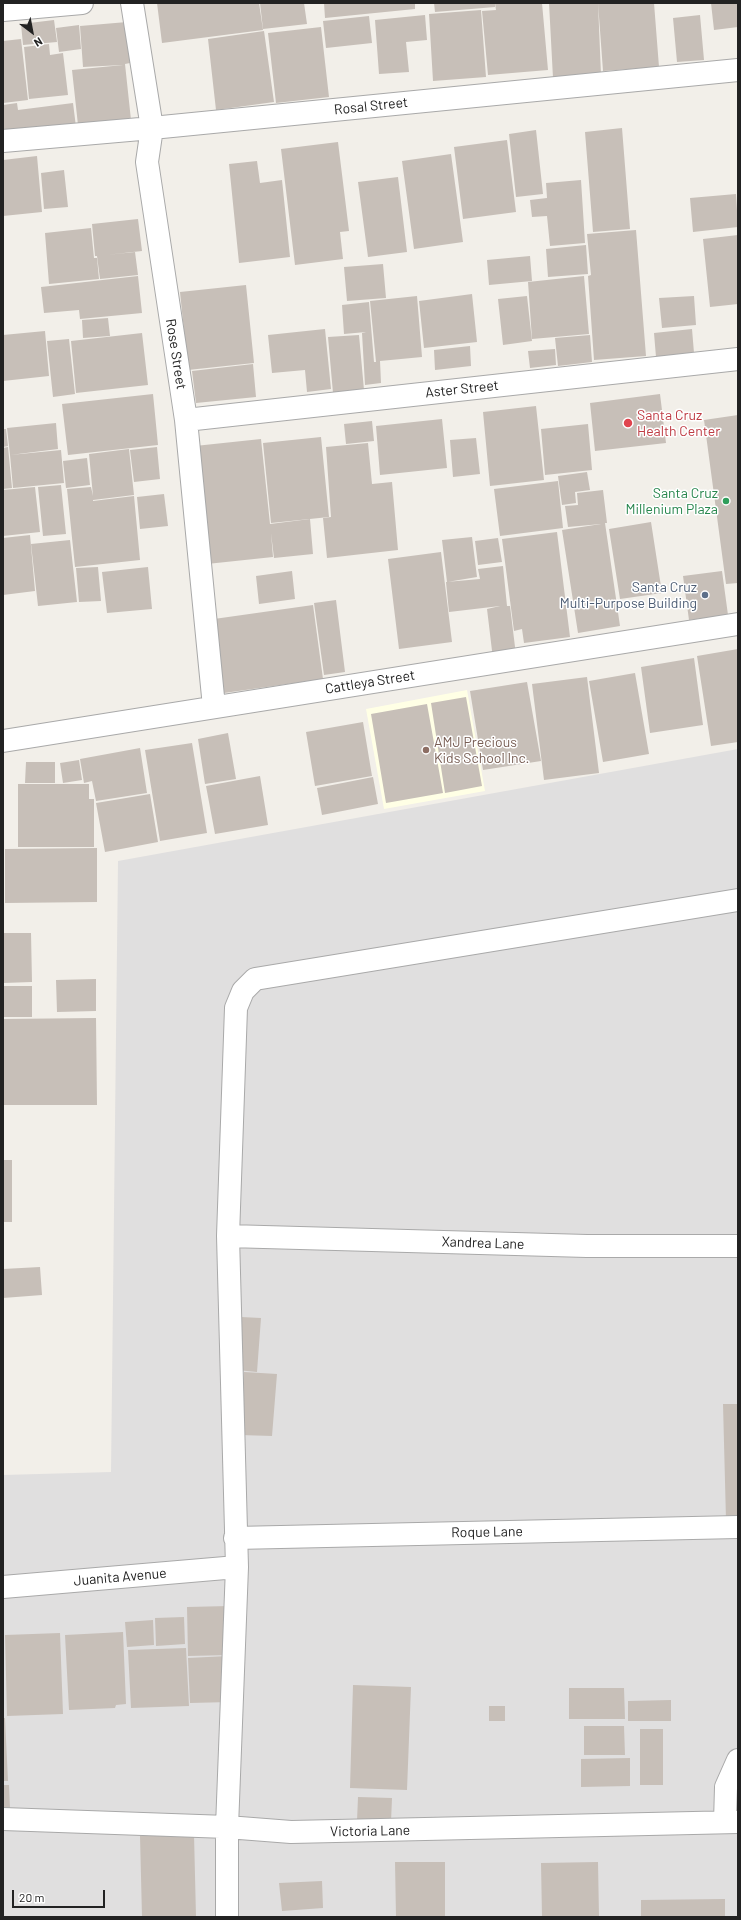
<!DOCTYPE html>
<style>
body{margin:0}
#map{position:relative;width:741px;height:1920px;overflow:hidden;background:#f2efe9;font-family:Barlow,sans-serif}
canvas{display:block}
.frame{position:absolute;inset:0;border:4px solid #222;pointer-events:none}
.north{position:absolute;left:12px;top:12px;width:40px;height:40px;-webkit-text-stroke:3px #fff;paint-order:stroke;rotate:148deg;font-size:11px;font-weight:700;line-height:16px;text-align:center;color:#222}
.north::after{content:'';display:block;margin:auto;width:14px;height:18px;background:#222;clip-path:polygon(50% 0,100% 100%,50% 72%,0 100%)}
.scale{position:absolute;left:12px;top:1890px;width:93px;height:18px;box-sizing:border-box;border:2px solid #222;border-top:0;padding-left:5px;font-size:12px;line-height:14px;white-space:nowrap;color:#222;-webkit-text-stroke:3px #fff;paint-order:stroke}
</style>
<div id="map">
<canvas width="741" height="1920"></canvas>
<div class="frame"></div>
<div class="north">N</div>
<div class="scale">20 m</div>
</div>
<script>
const ctx = document.querySelector('canvas').getContext('2d');
ctx.lineJoin = 'round';
function fillPath(path, color) {
  ctx.fillStyle = color;
  ctx.fill(path, 'evenodd');
}
function stroke(path, color, width, dash) {
  ctx.strokeStyle = color;
  ctx.lineWidth = width;
  ctx.lineCap = dash ? 'butt' : 'round';
  ctx.setLineDash(dash || []);
  ctx.stroke(path);
}
function label(font, color, halo, rows, align = 'center') {
  ctx.font = font + ' Barlow,sans-serif';
  ctx.lineWidth = 3;
  ctx.setLineDash([]);
  ctx.textBaseline = 'middle';
  ctx.strokeStyle = halo;
  ctx.fillStyle = color;
  for (const [text, x, y, turn = 0] of rows) {
    ctx.save();
    ctx.translate(x, y);
    ctx.rotate((+turn || 0) * Math.PI / 180);
    ctx.textAlign = isNaN(turn) ? turn : align;
    if (halo) ctx.strokeText(text, 0, 0);
    ctx.fillText(text, 0, 0);
    ctx.restore();
  }
}
fillPath(new Path2D(`
 M738,749V1917H3V1475L111,1472L118,861Z`), '#e0dfdf');
fillPath(new Path2D(`
 M467,690L485,791L384,809L366,709Z`), '#ffffe5');
fillPath(new Path2D(`
 M157,3H259L263,30L162,43Z
 M260,3H304L307,24L263,29Z
 M324,3H415V9L325,18Z
 M434,3H495V7L435,12Z
 M495,3H542L548,70L488,75L482,11L496,10Z
 M549,3H598L601,75L553,78Z
 M598,3H654L659,67L603,71Z
 M711,3H738V27L714,30Z
 M481,10L486,77L433,81L429,14Z
 M425,15L427,40L406,42L409,72L379,74L375,20Z
 M700,15L704,60L677,62L673,18Z
 M369,16L372,43L326,48L323,21Z
 M54,20L57,42L23,45L21,24Z
 M127,22L130,63L125,64L131,120L78,125L72,70L123,65L83,67L80,26Z
 M79,25L81,49L59,52L56,28Z
 M321,27L329,97L276,103L268,33Z
 M264,31L274,102L216,110L208,39Z
 M21,39L28,100L3,103V41Z
 M49,44L50,55L63,53L68,95L29,99L24,47Z
 M17,103L18,110L73,103L76,127L3,135V105Z
 M622,128L630,229L593,232L585,132Z
 M536,130L543,194L516,197L509,134Z
 M507,140L516,212L463,219L454,147Z
 M338,142L349,231L340,232L343,259L295,265L281,149Z
 M451,154L463,242L414,249L402,161Z
 M37,156L42,212L3,216V160Z
 M257,161L260,183L282,180L290,257L239,263L229,164Z
 M64,170L68,207L44,209L41,173Z
 M398,177L407,252L368,257L358,182Z
 M581,180L585,243L550,246L547,216L532,217L530,200L547,198L546,183Z
 M736,194L738,227L693,232L690,198Z
 M138,219L142,251L106,255L135,252L138,275L100,279L97,256H95L92,224Z
 M91,228L94,258H97L99,279L49,284L45,233Z
 M636,230L646,356L594,360L588,276L591,275L587,234Z
 M738,235V304L710,307L703,239Z
 M586,245L588,274L548,277L546,249Z
 M530,256L532,281L489,285L487,260Z
 M383,264L386,298L347,301L344,267Z
 M138,276L142,313L80,319L79,310L44,313L41,287Z
 M584,276L589,334L532,339L528,282Z
 M246,285L254,363L188,370L180,292Z
 M472,294L477,342L424,348L419,301Z
 M417,296L422,357L380,361L381,383L365,385L362,333L366,332L344,334L342,305L369,302L374,362H376L370,301Z
 M527,296L532,341L503,345L498,299Z
 M694,296L696,325L662,328L659,298Z
 M108,318L110,336L83,338L82,320Z
 M325,329L331,389L307,392L305,370L272,373L268,335Z
 M692,329L694,353L656,357L654,333Z
 M45,331L49,376L3,381V335Z
 M142,333L148,385L76,393L71,341Z
 M359,335L364,390L333,393L328,337Z
 M590,335L592,362L558,366L555,338Z
 M69,339L75,394L53,397L47,341Z
 M470,346L471,366L435,370L434,350Z
 M555,349L556,365L530,368L528,351Z
 M253,364L256,397L196,403L192,371Z
 M153,394L158,445L68,455L62,404Z
 M660,394L666,443L595,451L590,403Z
 M536,406L544,480L490,486L483,412Z
 M738,415V583L726,584L704,420Z
 M442,419L447,468L380,475L376,426Z
 M372,421L374,441L346,444L344,424Z
 M56,423L58,449L10,455L7,428Z
 M588,424L592,470L545,475L541,429Z
 M3,429H6L8,446L3,447Z
 M321,437L329,517L271,523L263,443Z
 M476,438L480,474L453,477L450,440Z
 M261,439L270,524L310,519L313,554L274,558L271,533L273,557L207,564L195,446Z
 M368,443L372,484L392,482L398,550L327,558L323,518L331,517L326,447Z
 M8,447L12,488L3,489V448Z
 M157,447L160,479L134,482L130,450Z
 M129,449L134,495L93,500V501L134,496L140,560L75,567L67,489L91,487L93,496L89,454Z
 M61,450L64,483L13,488L10,455Z
 M87,458L90,485L66,488L63,461Z
 M587,472L590,490L575,492L576,503L562,505L558,476Z
 M558,481L563,528L500,536L494,489Z
 M61,485L66,534L43,536L38,487Z
 M35,487L40,532L3,536V490Z
 M603,490L607,523H605L620,626L578,633L562,530L601,524L568,527L565,506L578,505L577,493Z
 M164,494L168,526L140,529L137,497Z
 M651,522L662,593L620,599L609,529Z
 M557,532L570,637L524,643L522,629L514,631L502,539Z
 M30,535L35,591L3,595V538Z
 M472,537L477,577L447,582L442,540Z
 M498,538L502,562L478,565L475,541Z
 M70,540L77,602L38,606L31,544Z
 M441,552L452,642L399,649L388,559Z
 M503,566L507,606H510L516,655L493,659L487,609L500,606L449,612L446,582L480,579L478,569Z
 M98,567L101,601L79,602L76,568Z
 M148,567L152,609L107,613L102,572Z
 M292,571L295,599L259,604L256,576Z
 M722,571L728,615L689,620L683,576Z
 M336,600L345,672L324,675L314,603Z
 M313,605L323,679L224,693L214,619Z
 M738,649V742L711,746L697,656Z
 M694,658L703,725L650,733L641,667Z
 M635,673L649,754L603,762L589,681Z
 M587,677L599,773L544,780L532,684Z
 M527,682L541,761L483,770L470,691Z
 M466,697L482,786L445,793L431,703Z
 M427,704L443,793L386,803L371,714Z
 M363,722L372,776L315,786L306,732Z
 M228,733L236,779L205,784L198,739Z
 M192,743L207,833L160,841L145,750Z
 M140,748L147,793L96,801L92,781L84,783L80,759Z
 M79,760L82,780L63,783L60,763Z
 M26,762H55V783H25Z
 M260,776L268,825L215,834L206,786Z
 M373,777L378,804L322,815L317,788Z
 M18,784H89V799H94V847H18Z
 M150,794L158,842L105,852L96,803Z
 M97,848V902L5,903V849Z
 M3,933H31L32,982L3,983Z
 M96,979V1011L57,1012L56,980Z
 M3,986H32V1017H3Z
 M96,1018L97,1105H3V1019Z
 M3,1160H12V1222H3Z
 M40,1267L42,1295L3,1298V1269Z
 M241,1317L261,1318L257,1372L237,1370Z
 M244,1372L277,1374L272,1436L240,1435Z
 M723,1404H738V1519L726,1520Z
 M229,1606L230,1655L188,1656L187,1607Z
 M184,1617L185,1644L156,1646L155,1618Z
 M153,1620L154,1645L127,1647L125,1622Z
 M123,1632L126,1704L116,1705L115,1708L69,1710L65,1635Z
 M60,1633L63,1714L7,1716L5,1635Z
 M186,1648L189,1706L131,1708L128,1650Z
 M228,1656L230,1702L190,1703L188,1658Z
 M353,1685L411,1687L407,1790L350,1788Z
 M569,1688H624L625,1719H569Z
 M671,1700V1721H628V1701Z
 M489,1706H505V1721H489Z
 M3,1718H5L8,1781H3Z
 M584,1726H624L625,1755H584Z
 M640,1729H663V1785H640Z
 M630,1758V1786L581,1787V1759Z
 M3,1785H9L10,1808H3Z
 M358,1797L392,1798L391,1822L357,1821Z
 M194,1834L196,1917H142L140,1836Z
 M395,1862H445V1917H396Z
 M598,1862L599,1917H542L541,1863Z
 M322,1881L323,1908L282,1911L279,1883Z
 M725,1899V1917H641V1900Z`), '#c7bfb8');
const minor = new Path2D(`
 M132,3L152,128L147,162L186,420L214,707
 M3,10L82,3
 M3,141L152,128L738,70
 M186,420L738,359
 M3,741L738,624
 M228,1236L587,1246H738
 M235,1538L738,1527
 M3,1587L237,1567
 M3,1819L227,1827L291,1832L738,1822
 M725,1822L726,1787L738,1760
 M227,1917V1827L237,1567L228,1236L236,1008L243,991L255,979L738,900`);
stroke(minor, '#a9a9a9', 24);
stroke(minor, '#fff', 22);
for (const [x, y, r, color] of [
 [628,423,5,"#e0444e"],
 [726,501,4,"#2e9e5b"],
 [705,595,4,"#5c6f8a"],
 [426,750,4,"#8d6e63"]
]) {
  const dot = new Path2D();
  dot.arc(x, y, r, 0, 2 * Math.PI);
  ctx.fillStyle = color;
  ctx.fill(dot);
  stroke(dot, '#fff', 1.5);
}
label('14px', '#222', '#fff', [
 ["Rosal Street",371,106,-6],
 ["Rose Street",176,354,81],
 ["Aster Street",462,389,-6],
 ["Cattleya Street",370,682,-9],
 ["Xandrea Lane",483,1243,2],
 ["Roque Lane",487,1532,-1],
 ["Juanita Avenue",120,1577,-5],
 ["Victoria Lane",370,1831,-1]
]);
label('14px', '#be3a42', '#fff', [
 ["Santa Cruz",637,415],
 ["Health Center",637,431]
], 'left');
label('14px', '#27864d', '#fff', [
 ["Santa Cruz",718,493],
 ["Millenium Plaza",718,509]
], 'right');
label('14px', '#4e5e75', '#fff', [
 ["Santa Cruz",697,587],
 ["Multi-Purpose Building",697,603]
], 'right');
label('14px', '#785e54', '#fff', [
 ["AMJ Precious",434,742],
 ["Kids School Inc.",434,758]
], 'left');
</script>
